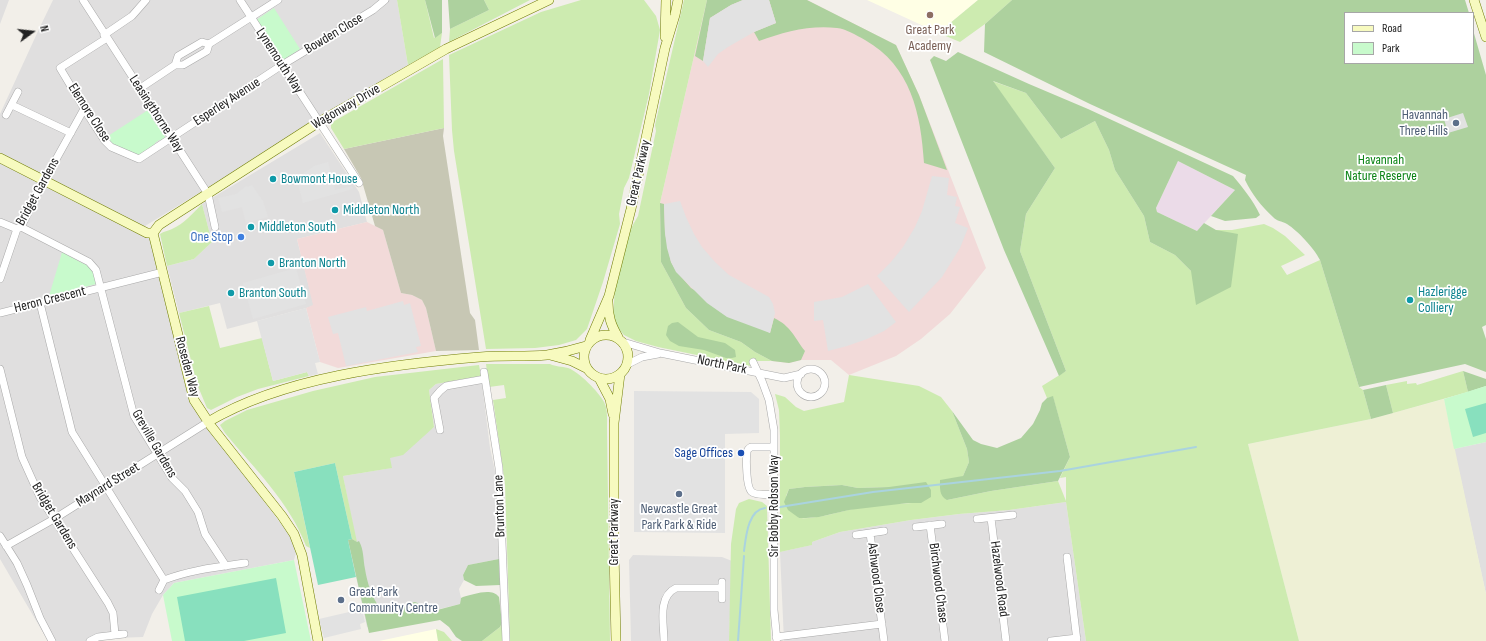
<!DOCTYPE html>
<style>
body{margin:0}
#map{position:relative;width:1486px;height:641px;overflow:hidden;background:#f2efe9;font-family:"Sofia Sans Condensed",sans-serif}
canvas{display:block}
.legend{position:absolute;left:1344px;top:12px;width:130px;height:52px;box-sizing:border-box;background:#fff;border:1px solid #a7a7a7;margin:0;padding:5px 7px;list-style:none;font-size:12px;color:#222}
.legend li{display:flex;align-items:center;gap:8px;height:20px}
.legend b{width:20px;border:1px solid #a7a7a7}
.north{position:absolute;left:12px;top:12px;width:40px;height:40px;-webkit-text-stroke:3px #fff;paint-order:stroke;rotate:75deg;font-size:11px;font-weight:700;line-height:16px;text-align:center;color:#222}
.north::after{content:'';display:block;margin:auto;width:14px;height:18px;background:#222;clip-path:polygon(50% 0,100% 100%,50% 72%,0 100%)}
</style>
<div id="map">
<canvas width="1486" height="641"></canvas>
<ul class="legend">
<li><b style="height:5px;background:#f7fabf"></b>Road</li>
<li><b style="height:11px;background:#c8facc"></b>Park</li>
</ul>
<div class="north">N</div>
</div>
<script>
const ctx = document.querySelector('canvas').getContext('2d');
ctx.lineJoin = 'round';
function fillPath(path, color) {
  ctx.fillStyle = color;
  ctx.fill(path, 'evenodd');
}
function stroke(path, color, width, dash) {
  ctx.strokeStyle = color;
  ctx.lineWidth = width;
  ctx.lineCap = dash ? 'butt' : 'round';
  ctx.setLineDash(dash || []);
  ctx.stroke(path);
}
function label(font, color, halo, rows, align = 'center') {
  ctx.font = font + ' "Sofia Sans Condensed",sans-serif';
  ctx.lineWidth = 3.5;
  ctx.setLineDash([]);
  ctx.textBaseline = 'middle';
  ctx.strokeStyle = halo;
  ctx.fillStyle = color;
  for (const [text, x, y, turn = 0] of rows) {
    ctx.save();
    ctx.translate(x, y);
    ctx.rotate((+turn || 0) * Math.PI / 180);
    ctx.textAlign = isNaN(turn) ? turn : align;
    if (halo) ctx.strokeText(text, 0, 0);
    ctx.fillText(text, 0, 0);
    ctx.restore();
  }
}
fillPath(new Path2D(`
 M0,0H9L0,24Z
 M53,0H397L408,65L145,226L141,233L154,242L193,401L207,425L290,536L296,553L294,560L174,583L163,595L152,614L143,637L115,638L97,641H48L0,559V114L39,29Z
 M320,133L359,192L367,222L297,239L314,306L227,329L220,303L179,313L167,266L194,259L212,242L202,204Z
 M481,376L490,448L495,471L499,559L468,565L463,575L464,580L459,589L461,598L460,604L367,627L348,540L352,539L356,541L343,476L391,468L389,458L434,427L429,390L436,384Z
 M1486,442V594L1454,449Z
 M1066,502L1086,641H784L780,552L811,545L812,542L840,532L911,520L959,514L1009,510Z
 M633,555L722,557L732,561L729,641H631L629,560Z`), '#e0dfdf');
fillPath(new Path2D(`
 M707,0H807L896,45L919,95L986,268L950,314L921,339L896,356L849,375L831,360H801L789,363L772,361L686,308L661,262L660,203Z
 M367,222L383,230L401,293L412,295L422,300L426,308L436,351L338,368L320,362L306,308L313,305L297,239Z`), '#f2dad9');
fillPath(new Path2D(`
 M1178,161L1235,190L1197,231L1157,212L1156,208Z`), '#ebdbe8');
fillPath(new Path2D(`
 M867,0H978L943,29L941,34Z
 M436,629L438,641H379Z`), '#ffffe5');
fillPath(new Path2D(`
 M444,128L443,136L470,313L475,320L479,350L436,351L426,308L422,300L412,295L401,293L383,230L375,226L361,178L344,149Z`), '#c7c7b4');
fillPath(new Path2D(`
 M1444,399L1486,594V641H1299L1248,444L1371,419Z`), '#eef0d5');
fillPath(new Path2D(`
 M397,0H425L434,38L442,33L440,47L408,65Z
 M484,0H530L449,42L450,29L489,10Z
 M581,0H644L656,16L660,30L649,94L629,178L624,188L619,214L620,224L603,282L587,329L576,340L559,345L535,348L486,349L454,151L452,130L449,55L541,12Z
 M684,0H707L660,203L661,262L686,308L709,330L741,342L755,352L772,361H752L750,366L658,347L636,341L624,335L618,328L613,316L615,288L630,230L638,216L656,131L655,125Z
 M978,0H1012L985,24L960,42L941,34L943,29Z
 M443,59L444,128L344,149L331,128V123Z
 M992,81L1026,93L1061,139L1095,121L1109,150L1115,170L1144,216L1150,242L1175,255L1191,271L1216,230H1232L1264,224L1273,228L1285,236L1305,255L1281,266L1287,275L1320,260L1359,387L1363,390L1371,419L1248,444L1299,641H1086L1066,502L1009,510L959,514L911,520L840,532L812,542V545L780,552V436L779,410L775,394L785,397L796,407L804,411L844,402L849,375L919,386L941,397L952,411L967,449L969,462L963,476L947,500L991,491L1058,481L1066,501V477L1060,478L1070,457L1053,397L1047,398L1042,386L1066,371L1020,251L1026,214L1055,168ZM842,485L858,488L889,487L921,503C898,503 870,505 848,510C831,514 816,519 799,518L786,496L789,489L805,487Z
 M202,204L212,242L194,259L167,266L160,234C164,231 168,231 172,229C184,224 193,213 202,204Z
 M209,306L220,348L262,338L273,381L307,372L309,376L258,389L237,397L211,410L207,408L197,384L179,313Z
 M486,364H550C556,367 561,366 568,368C578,371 599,392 604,402C608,410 607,420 607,429L610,641H510L505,484L493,400L506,398L504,385L489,387Z
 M479,365L481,376L436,384L429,390L434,427L403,455L390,458L392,468L343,476L357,542L352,539L335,463L294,472L310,548L306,546C290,503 254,468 225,433L220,425L225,421L247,410L313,391L375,377Z
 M1463,371L1468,392L1393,413L1386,385L1407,381V384L1416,383L1417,385Z
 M749,499L762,502L767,506L771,641H729L731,544L736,509L739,503Z
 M502,623V641H482L500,627Z
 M436,629L444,632L452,641H438Z`), '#cdebb0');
fillPath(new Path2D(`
 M425,0H442V33L435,38Z
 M448,0H484L489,10L450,29Z
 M707,0H743L731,5L710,18L703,61L695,56Z
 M769,0H807L896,45L919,95L947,170L924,163C921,114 911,66 865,40C856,35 846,29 837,28C809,25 784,32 759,41L754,32L776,23Z
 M1012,0H1465L1469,13H1345V63H1473V30L1486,75V325L1482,327L1486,339V372L1465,364L1359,387L1320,260C1314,248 1298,231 1287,224C1282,221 1276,221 1273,217C1261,206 1252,194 1245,180L1246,175L1090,104L984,52L985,24Z
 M958,52L1029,84L1088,109L1233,176C1243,188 1253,200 1260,215L1256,218L1225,221L1211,216L1235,190L1178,161L1156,208L1157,212L1197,231L1204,223L1216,230L1238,234L1231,287L1196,305L1191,271L1175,255L1150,242L1144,216L1115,170L1109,150L1095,121L1061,139L1026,93L993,81L1055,168L1026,214L1020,251L1066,371L1059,376L1004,250L930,60L934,56L946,61Z
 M660,203L664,204L665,233L671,262L677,272L691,288L770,333L774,318C791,326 794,337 805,351L801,360L789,363L772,361L755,352L741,342L709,330L686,308L661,262Z
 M678,322L698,337L725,343L735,350L736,357L732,358H726L704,350L679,346L670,341L666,335L668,326L672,323Z
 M1463,371L1486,379V386L1468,392Z
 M1386,385L1393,413L1371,419L1363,390Z
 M1053,396L1070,457L1058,481L991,491L947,500C939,496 940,488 940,480L963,476L969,462L967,449L952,411L973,440L981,444L997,448L1021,438L1033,424L1040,410L1042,403L1047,398Z
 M926,482L931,490V497L921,503H908L849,510L819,517L806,518H799L788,510L784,502L789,489L805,487L842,485L858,488L889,487Z
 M352,539L357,542L359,541C364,550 363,559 365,569C367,582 372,599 381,609L415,602L420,604L422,614L460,604L461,598L463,597C473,595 491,587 499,597L502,623L500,627L482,641H462L456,637L449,627L440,620L369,633L348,540Z
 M499,559L500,585L476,586L464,580L463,575L468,565Z`), '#add19e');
fillPath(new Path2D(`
 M274,8L300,49L282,61L256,20Z
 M148,110L151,115V117L166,138L163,141L159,140L155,143L154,146L138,157L112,144L108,136Z
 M63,249L68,252L69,256L84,264L88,262L96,270V284L49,296Z
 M1486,386V442L1454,449L1444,399Z
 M294,560L311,641H172L163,595L174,583Z`), '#c8facc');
fillPath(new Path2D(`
 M1486,403V433L1473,437L1465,409Z
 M335,463L352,539L348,540L356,577L318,585L294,472Z
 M276,578L286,633L244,641H185L177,597Z`), '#88e0be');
fillPath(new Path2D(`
 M743,0H769L776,23L754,32L728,47L718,54L708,67L703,61L710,18L731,5Z
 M1463,113L1468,127L1448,133L1444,119Z
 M328,162L335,190L352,186L353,189L303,203L298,184L295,179L314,166Z
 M932,176L949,178L947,195L957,197L955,206L960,207L955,223L968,228L960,248L942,277L909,312L877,276L891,262L903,247L915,227L922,211Z
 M252,185L263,201L268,217L246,223L242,207L222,212L218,198L236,194L246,186L247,187Z
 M680,201L686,217L694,234L702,247L715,262L729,275L769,297L773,304L775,313L770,333L727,317L707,303L676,272L671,262L667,248L665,233L664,204Z
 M296,268L306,304L253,319L243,283Z
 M868,284L896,322L884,331L867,339L847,346L828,351L823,320L814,321V302L842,297Z
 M403,301L404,305L410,303L421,346L416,347L418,352L346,366L338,333L333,334L328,317L366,307L367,311Z
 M306,308L320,362L315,363L318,374L309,376L307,372L273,381L257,321Z
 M634,391L751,392L759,399V433L725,434V533L634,532Z
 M362,609L365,622L360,624L361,629L324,638L319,619Z`), '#e2e2e2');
stroke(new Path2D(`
 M780,507L873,492L1060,471L1196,447
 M744,551C746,536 748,510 765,508
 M738,641L744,556`), '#aad3df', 2);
const street = new Path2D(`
 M83,0L208,194L215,227
 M240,0L359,183
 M104,35L132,16L146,0
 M107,38L60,68L88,115L105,141L111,147L139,159L282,65L373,10L385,0
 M209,44L278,0
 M139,89L175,65H183L207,51L209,44L202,42L178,56L175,65
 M12,105L71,133
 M6,115L18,92
 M0,222L17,229
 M21,227L89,262L96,270L134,416L172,478L185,491L198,512L205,534L226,566
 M0,279L17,229L21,227L44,181L84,109
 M40,303L72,432L164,580
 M0,313L163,272
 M623,342L660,353L769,375L784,378L801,374
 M753,362L762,381L769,400L774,430V610L777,641
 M626,365L642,357L658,354
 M0,369L22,457L40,497L108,603L113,613L115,634
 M797 383a14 14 0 1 1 28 0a14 14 0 1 1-28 0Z
 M484,372L499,468L506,641
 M440,430L434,398L440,391L446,386L485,379
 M773,494C767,494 757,496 752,492C746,488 746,459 747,452C748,449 748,449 751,447H774
 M991,518L1006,641
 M977,519L1013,515
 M930,525L945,641
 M916,527L942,524
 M870,533L884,641
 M856,535L884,531
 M0,536L17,563L27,585L40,618L52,641
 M6,546L54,519L208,422
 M1067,557L1077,641
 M159,590L164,580C190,570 217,567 245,563
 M722,599V582
 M776,637L882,624
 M90,641L98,637L124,634
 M664,641C664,624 657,597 676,588H722
 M1051,641L1077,638`);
const secondary = new Path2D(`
 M1474,0L1486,37
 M665,37L666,0
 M0,158L147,233H153
 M153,233L159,225L319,122L368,94L446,49L549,0
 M153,233L194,400L211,426L282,516L294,534L302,555L318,641
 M608,302C608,316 611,325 618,337
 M584 357a22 22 0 1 1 44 0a22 22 0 1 1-44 0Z
 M590,340L609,296L631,209L665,48L675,15L678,0
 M550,355L572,361L586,368
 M599,378L610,399L613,414
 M208,422C283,377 394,364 480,357C503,355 525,357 547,355C560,353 573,350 586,346
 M616,641L614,551V423L620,374`);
stroke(street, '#a9a9a9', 8);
stroke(secondary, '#707d05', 10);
stroke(street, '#fff', 7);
stroke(secondary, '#f7fabf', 9);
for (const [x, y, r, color] of [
 [930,15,4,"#8d6e63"],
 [1456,123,4,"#5c6f8a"],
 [273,179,4,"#0f9aa8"],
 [335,210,4,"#0f9aa8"],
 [251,227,4,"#0f9aa8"],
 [241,237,4,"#3f7fe0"],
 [271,263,4,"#0f9aa8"],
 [231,293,4,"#0f9aa8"],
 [1410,300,4,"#0f9aa8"],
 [741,453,4,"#1a4fb4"],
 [679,494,4,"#5c6f8a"],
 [341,600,4,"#5c6f8a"]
]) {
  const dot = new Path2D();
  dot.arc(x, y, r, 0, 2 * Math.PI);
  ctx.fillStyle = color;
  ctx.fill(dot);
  stroke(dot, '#fff', 1.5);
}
label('14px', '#785e54', '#fff', [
 ["Great Park",930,30],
 ["Academy",930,46]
]);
label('14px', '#222', '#fff', [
 ["Bowden Close",334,34,-31],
 ["Lynemouth Way",279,61,57],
 ["Esperley Avenue",227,102,-33],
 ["Wagonway Drive",346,107,-30],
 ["Elemore Close",89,113,57],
 ["Leasingthorne Way",156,114,57],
 ["Great Parkway",639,173,-77],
 ["Bridget Gardens",38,192,-61],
 ["Heron Crescent",50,300,-14],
 ["North Park",722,365,12],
 ["Roseden Way",187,367,75],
 ["Greville Gardens",154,444,60],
 ["Maynard Street",108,485,-32],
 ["Brunton Lane",500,506,-92],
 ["Sir Bobby Robson Way",774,506,-90],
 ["Bridget Gardens",54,516,59],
 ["Great Parkway",614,532,-90],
 ["Ashwood Close",876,578,83],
 ["Hazelwood Road",999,579,83],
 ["Birchwood Chase",938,583,83]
]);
label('14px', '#4e5e75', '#fff', [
 ["Havannah",1448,115],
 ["Three Hills",1448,131],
 ["Newcastle Great",679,509,"center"],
 ["Park Park & Ride",679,525,"center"],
 ["Great Park",349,592,"left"],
 ["Community Centre",349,608,"left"]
], 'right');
label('14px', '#0c8416', '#fff', [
 ["Havannah",1381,160],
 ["Nature Reserve",1381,176]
]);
label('14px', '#0d838f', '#fff', [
 ["Bowmont House",281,179],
 ["Middleton North",343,210],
 ["Middleton South",259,227],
 ["Branton North",279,263],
 ["Hazlerigge",1418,292],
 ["Colliery",1418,308],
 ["Branton South",239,293]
], 'left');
label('14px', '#366cbe', '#fff', [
 ["One Stop",233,237]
], 'right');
label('14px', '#164399', '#fff', [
 ["Sage Offices",733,453]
], 'right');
</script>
